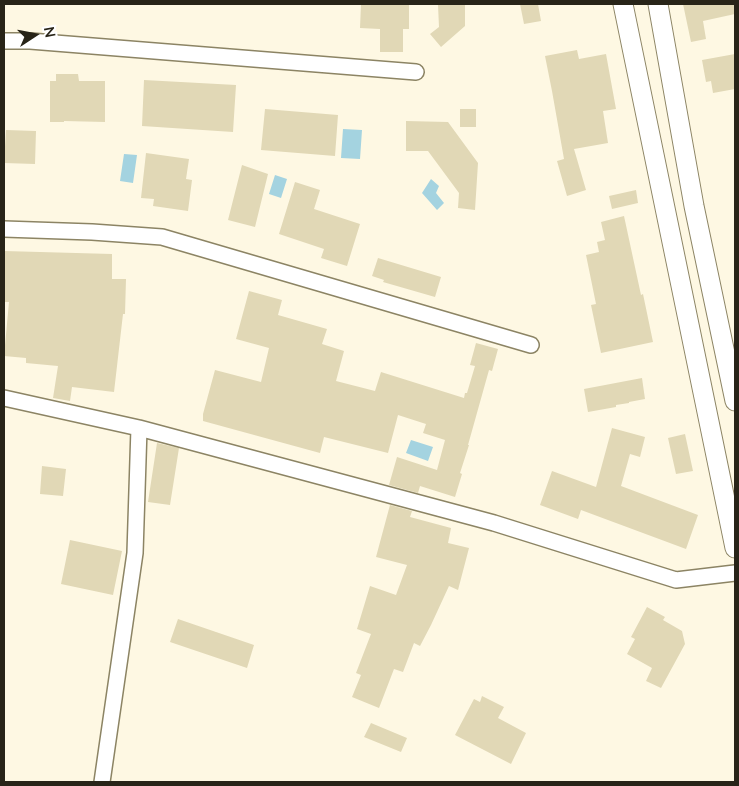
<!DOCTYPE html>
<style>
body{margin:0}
#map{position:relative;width:739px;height:786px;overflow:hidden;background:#fef8e3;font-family:Lato,sans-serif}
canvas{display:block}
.frame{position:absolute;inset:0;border:5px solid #282418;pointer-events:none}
.north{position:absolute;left:10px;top:10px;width:50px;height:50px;-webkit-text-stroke:4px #fff;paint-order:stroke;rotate:79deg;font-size:14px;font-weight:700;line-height:20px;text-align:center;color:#282418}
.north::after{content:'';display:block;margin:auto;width:18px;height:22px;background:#282418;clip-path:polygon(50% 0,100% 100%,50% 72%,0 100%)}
</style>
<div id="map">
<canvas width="739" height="786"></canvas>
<div class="frame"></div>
<div class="north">N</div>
</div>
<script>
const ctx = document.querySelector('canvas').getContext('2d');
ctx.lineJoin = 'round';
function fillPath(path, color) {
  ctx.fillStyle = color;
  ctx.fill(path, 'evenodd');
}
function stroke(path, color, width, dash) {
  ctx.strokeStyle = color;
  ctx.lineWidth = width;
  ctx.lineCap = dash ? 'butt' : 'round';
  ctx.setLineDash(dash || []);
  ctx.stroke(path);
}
fillPath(new Path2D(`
 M343,129L362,130L360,159L341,158Z
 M124,154L137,155L133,183L120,181Z
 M275,175L287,179L281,198L269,194Z
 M431,179L439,186L436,193L444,203L437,210L422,193Z
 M411,440L433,447L428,461L406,453Z`), '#a4d3e0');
fillPath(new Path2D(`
 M361,4H409V29H403V52H380V29L360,28Z
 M520,4H538L541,21L524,24Z
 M683,4H735V14L703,21L706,39L691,42Z
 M438,5H465V26L441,47L430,34L439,27Z
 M577,50L579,59L606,54L616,109L603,111L608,143L574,149L586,190L567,196L557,161L564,159L552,91L545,56Z
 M735,54V89L713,93L711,81L706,82L702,60Z
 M56,74H78L79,81H105V122L64,121V122H50V81H56Z
 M144,80L236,85L233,132L142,126Z
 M265,109L338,115L335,156L261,150Z
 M460,109H476V127H460Z
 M406,121L448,122L478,163L475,210L458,208L459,193L428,151H406Z
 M6,130L36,131L35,164L4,163Z
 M146,153L189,159L186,179L192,180L188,211L153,206L154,199L141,198Z
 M242,165L268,174L255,227L228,220Z
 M295,182L320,190L314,209L360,224L347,266L321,258L324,249L279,234Z
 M636,190L638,203L612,209L609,196Z
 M624,216L641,295L643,294L653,342L601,353L591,305L596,304L586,255L599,252L597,242L605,240L601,222Z
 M4,251L112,254V279H126L125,314H123L114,392L72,387L70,401L53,398L58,366L26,363V358L4,356L9,302H4Z
 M378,258L441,277L435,297L383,282L384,280L372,276Z
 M249,291L282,300L278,315L327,329L322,344L344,351L336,381L375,391L381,372L464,398L465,393H467L475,366L470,365L476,343L498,349L492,371L489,370L468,445H469L460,473L462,474L455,497L420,486L418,493L389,485L397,457L437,470L445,440L423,433L426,424L398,415L388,453L324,437L320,453L203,421V414L215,370L261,382L269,348L236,339Z
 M642,378L645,399L629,402V403L616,405V407L588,412L584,389Z
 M612,428L645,437L640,457L630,454L621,486L698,515L686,549L581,510L578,519L540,505L552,471L596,487Z
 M685,434L693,471L676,474L668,438Z
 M157,443L179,448L170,505L148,502Z
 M42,466L66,469L63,496L40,494Z
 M390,505L412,511L410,517L451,528L448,543L469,548L458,590L449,586L431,625L420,646L414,643L403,672L394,669L379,708L352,697L361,675L356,673L371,634L357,629L370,586L396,595L407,565L376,557Z
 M70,540L122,551L113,595L61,584Z
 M647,607L665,617L663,620L682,631L685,644L661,688L646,681L652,668L627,654L635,639L631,637Z
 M178,619L254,645L247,668L170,642Z
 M482,696L504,707L498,718L526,733L511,764L455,735L474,699L480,702Z
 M371,723L407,738L401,752L364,737Z`), '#e1d8b6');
const minor = new Path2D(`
 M4,41H30L416,72
 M4,229L92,232L162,237L531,345
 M4,398L139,428L494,523L676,580L735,573
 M102,782L135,553L139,428`);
const tertiary = new Path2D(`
 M623,4L735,548
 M658,4L694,206L735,401`);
stroke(minor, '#8c8464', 18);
stroke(tertiary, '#8c8464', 21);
stroke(minor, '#fff', 15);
stroke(tertiary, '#fff', 19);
</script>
